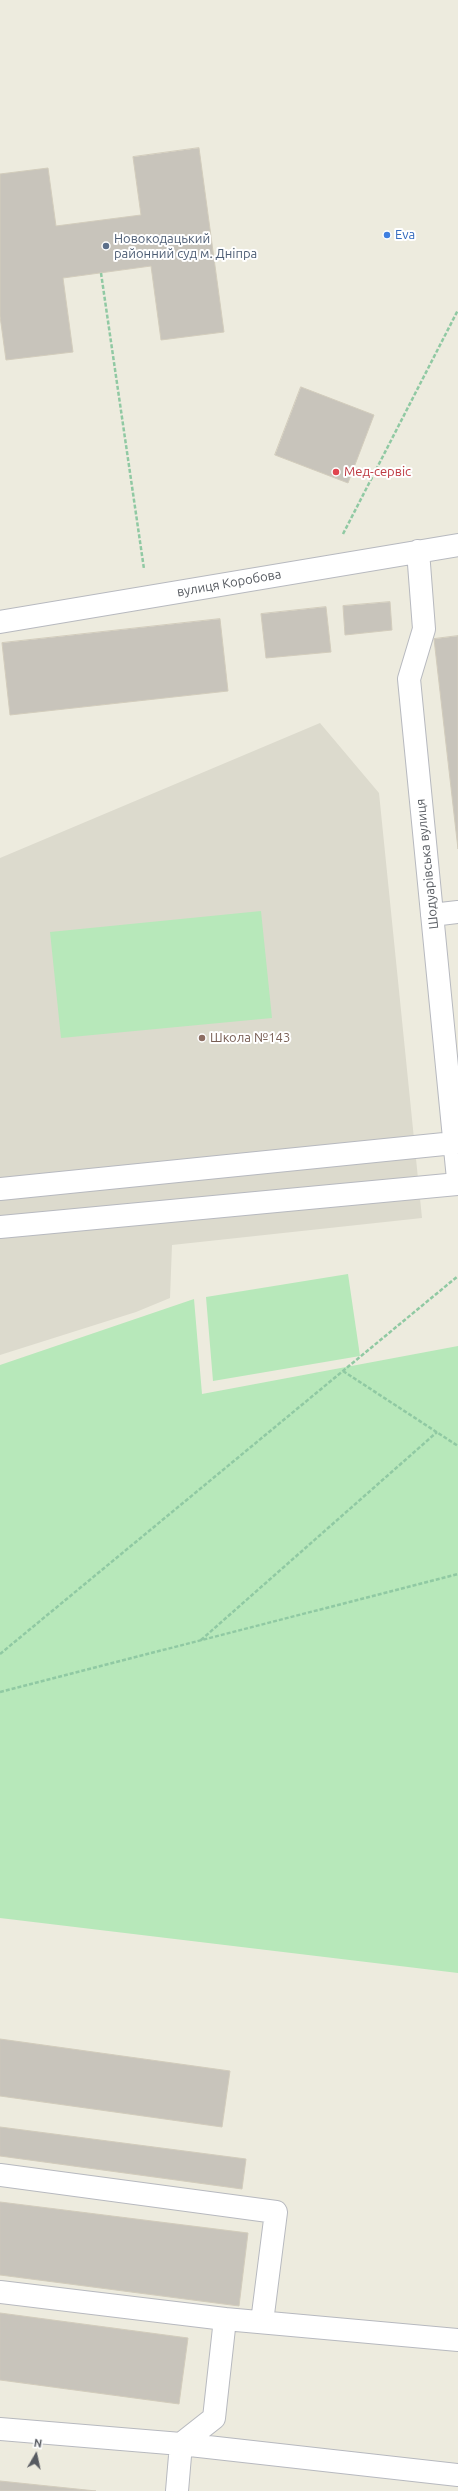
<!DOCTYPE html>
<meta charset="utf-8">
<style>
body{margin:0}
#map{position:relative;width:458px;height:2491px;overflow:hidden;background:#edebde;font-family:Ubuntu,sans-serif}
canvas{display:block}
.north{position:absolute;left:16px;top:2435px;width:40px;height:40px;-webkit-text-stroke:3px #fff;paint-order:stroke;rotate:9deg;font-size:11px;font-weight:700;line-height:16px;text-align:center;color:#575b61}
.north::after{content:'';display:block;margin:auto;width:14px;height:18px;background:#575b61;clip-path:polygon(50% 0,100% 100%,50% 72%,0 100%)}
</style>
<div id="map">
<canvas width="458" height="2491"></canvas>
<div class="north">N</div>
</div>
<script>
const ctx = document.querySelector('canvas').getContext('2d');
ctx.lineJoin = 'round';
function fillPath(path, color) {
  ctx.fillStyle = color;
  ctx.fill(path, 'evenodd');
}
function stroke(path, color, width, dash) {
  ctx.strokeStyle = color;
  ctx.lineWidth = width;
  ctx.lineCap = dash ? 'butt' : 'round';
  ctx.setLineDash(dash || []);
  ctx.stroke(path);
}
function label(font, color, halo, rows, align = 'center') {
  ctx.font = font + ' Ubuntu,sans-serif';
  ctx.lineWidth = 4;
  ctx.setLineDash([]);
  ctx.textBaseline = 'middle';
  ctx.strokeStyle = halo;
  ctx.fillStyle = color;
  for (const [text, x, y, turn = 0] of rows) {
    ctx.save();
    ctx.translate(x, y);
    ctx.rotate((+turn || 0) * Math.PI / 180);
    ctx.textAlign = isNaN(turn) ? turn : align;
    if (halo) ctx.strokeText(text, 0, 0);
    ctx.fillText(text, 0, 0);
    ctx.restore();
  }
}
fillPath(new Path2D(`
 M320,723L379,793L422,1218L172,1245L170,1298L136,1312L0,1355V858Z`), '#dcdacd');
fillPath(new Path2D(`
 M261,911L272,1018L61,1038L50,932Z
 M348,1274L360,1356L213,1381L206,1297Z
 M194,1299L202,1394L458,1346V1973L0,1918V1365Z`), '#b7e8ba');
const building = new Path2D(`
 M199,148L224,332L161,340L151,266L63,278L73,352L6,360L0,316V174L48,168L56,226L141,215L133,157Z
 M301,387L374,415L348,483L275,455Z
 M390,602L392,630L345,635L343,606Z
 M326,607L331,652L266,658L261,614Z
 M220,619L228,691L10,715L2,643Z
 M458,636V849L434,639Z
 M0,2039L230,2071L222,2127L0,2096Z
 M0,2127L246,2159L242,2189L0,2156Z
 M0,2202L248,2233L239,2306L0,2275Z
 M0,2313L188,2338L179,2404L0,2380Z
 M0,2481L96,2491H0Z`);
fillPath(building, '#c8c4bb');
stroke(building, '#d2ccbc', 1);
const minor = new Path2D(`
 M418,551L424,629L409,679L458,1179
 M0,622L458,545
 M432,915L458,912
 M0,1189L454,1143
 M0,1227L458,1184
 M0,2175L276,2212L262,2322
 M0,2292L225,2319L214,2418L181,2444L0,2429
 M225,2319L458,2340
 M177,2491L181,2444L458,2475`);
stroke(minor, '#b7b9bf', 24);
stroke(new Path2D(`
 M101,273L144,569
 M343,534L458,310
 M343,1371L458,1446
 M201,1640L437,1432
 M0,1654L458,1276
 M0,1692L458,1574`), '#90c9a3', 2.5, [4, 2]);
stroke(minor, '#fff', 22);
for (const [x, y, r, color] of [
 [387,235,4,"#3f7fe0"],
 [106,246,4,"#5c6f8a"],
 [336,472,4,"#e0444e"],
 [202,1038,4,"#8d6e63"]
]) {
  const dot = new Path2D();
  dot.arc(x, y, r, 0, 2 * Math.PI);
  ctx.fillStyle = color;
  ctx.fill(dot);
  stroke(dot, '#fff', 1.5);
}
label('13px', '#366cbe', '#fff', [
 ["Eva",395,235]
], 'left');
label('13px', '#4e5e75', '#fff', [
 ["Новокодацький",114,239],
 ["районний суд м. Дніпра",114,254]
], 'left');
label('13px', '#be3a42', '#fff', [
 ["Мед-сервіс",344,472]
], 'left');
label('13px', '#575b61', '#fff', [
 ["вулиця Коробова",229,583,-10],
 ["Шодуарівська вулиця",427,864,-96]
]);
label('13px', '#785e54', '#fff', [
 ["Школа №143",210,1038]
], 'left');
</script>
